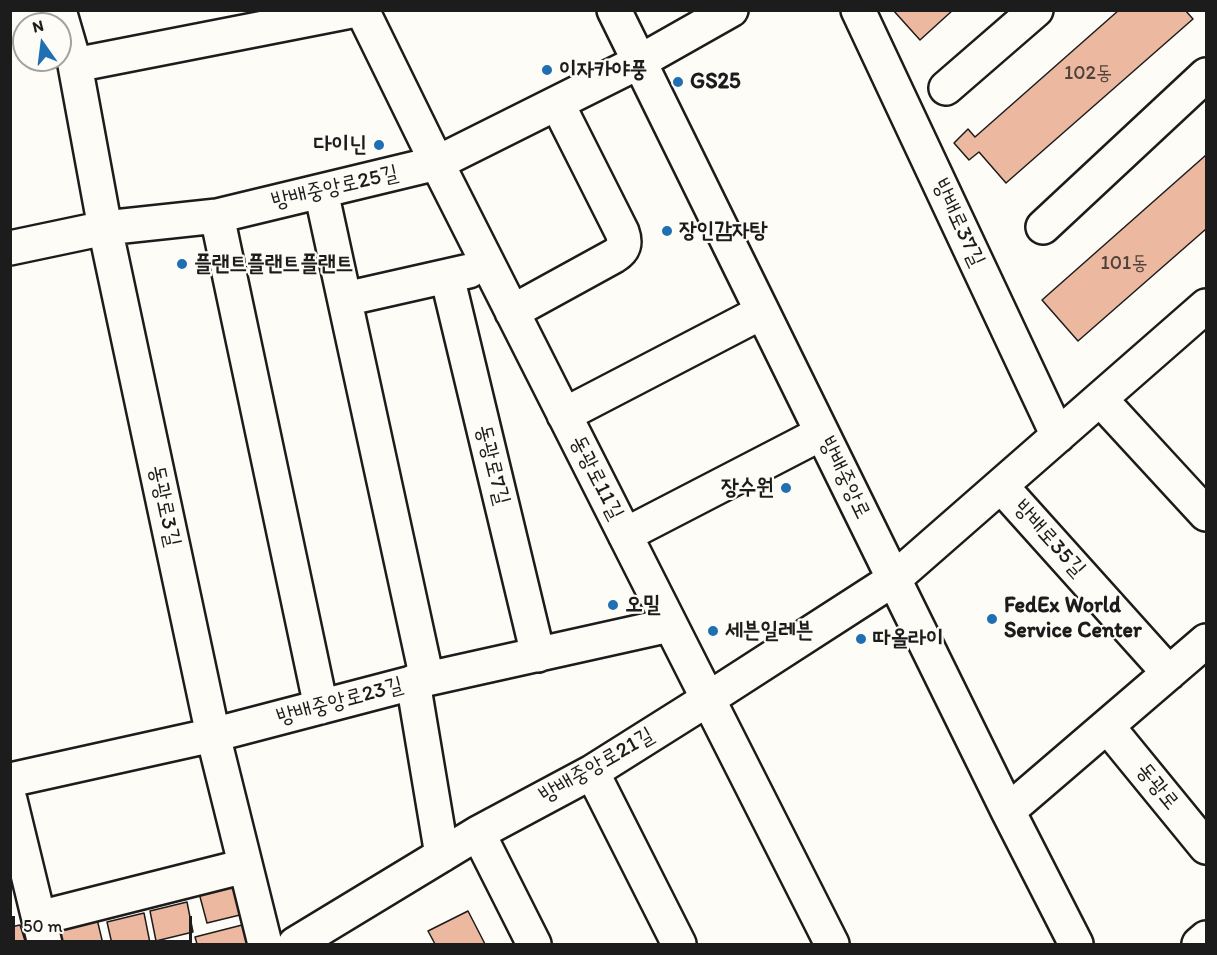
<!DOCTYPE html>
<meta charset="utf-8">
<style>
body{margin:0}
#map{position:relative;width:1217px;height:955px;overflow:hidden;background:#fdfcf7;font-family:Itim,sans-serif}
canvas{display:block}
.frame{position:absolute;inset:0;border:12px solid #1c1c1c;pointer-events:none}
.north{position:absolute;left:12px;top:12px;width:60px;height:60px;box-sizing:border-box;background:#fdfcf7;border:2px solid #a3a29f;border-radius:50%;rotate:346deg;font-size:16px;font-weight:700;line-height:24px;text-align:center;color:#1c1c1c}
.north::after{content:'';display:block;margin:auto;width:21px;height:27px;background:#1f6fb2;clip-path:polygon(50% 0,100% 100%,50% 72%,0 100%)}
.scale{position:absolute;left:12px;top:916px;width:180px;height:27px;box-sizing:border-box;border:3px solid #1c1c1c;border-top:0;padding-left:8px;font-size:18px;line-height:21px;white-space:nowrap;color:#1c1c1c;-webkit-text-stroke:4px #fdfcf7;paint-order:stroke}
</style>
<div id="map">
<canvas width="1217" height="955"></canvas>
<div class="frame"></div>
<div class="north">N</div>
<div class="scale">50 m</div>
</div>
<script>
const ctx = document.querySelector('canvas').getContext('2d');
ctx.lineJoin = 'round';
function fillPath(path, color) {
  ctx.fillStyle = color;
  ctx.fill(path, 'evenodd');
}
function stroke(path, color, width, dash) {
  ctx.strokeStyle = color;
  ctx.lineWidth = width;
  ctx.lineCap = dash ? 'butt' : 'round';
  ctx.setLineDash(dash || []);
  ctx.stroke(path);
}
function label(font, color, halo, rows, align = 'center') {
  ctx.font = font + ' Itim,"Poor Story",sans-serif';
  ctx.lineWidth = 4.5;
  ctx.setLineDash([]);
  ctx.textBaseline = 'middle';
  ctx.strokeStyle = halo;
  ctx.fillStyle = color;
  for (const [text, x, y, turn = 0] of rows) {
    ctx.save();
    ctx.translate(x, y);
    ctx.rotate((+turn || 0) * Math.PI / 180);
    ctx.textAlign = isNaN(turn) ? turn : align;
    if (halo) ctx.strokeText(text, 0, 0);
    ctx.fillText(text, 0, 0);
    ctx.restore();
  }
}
const building = new Path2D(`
 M893,10H953L920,40Z
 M1119,10H1185L1193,19L1006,183L979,152L969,160L954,143L968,129L975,137Z
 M1206,155V229L1078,341L1042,300Z
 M237,884L244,914L207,923L199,893Z
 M187,902L193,932L156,941L150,911Z
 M468,911L485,944H435L428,931Z
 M144,913L150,943L145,944H112L107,922Z
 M96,915L103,944H58L53,925Z
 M246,924L252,944H197L195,937Z
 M20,925L26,944H10V927Z`);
fillPath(building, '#edb8a0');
stroke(building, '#1c1c1c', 1.5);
const minor = new Path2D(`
 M59,10L75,65L105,228L213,735L265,944
 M362,10L437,163L832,944
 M614,10L1008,811L1076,944
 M858,10L1058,436
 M75,65L356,10
 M946,88L1036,10
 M321,191L427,679
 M217,216L321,707
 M1043,227L1206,75
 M10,248L105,228L217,216L437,163L639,62L731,10
 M447,276L538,655
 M345,299L469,271
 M512,312L614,256C624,250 626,243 622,232L557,103
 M1100,399L1206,514
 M564,415L762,312
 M1001,486L1169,673
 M625,535L822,433
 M413,682L442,855
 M1107,726L1206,847
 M592,772L679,944
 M10,780L213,735L427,679L670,625
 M10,800L45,944
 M1008,811L1206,641
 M478,833L534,944
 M39,918L245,866
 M295,944L478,833L592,772L708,699L894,579L1206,306
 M1199,944L1206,938`);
stroke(minor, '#1c1c1c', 38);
stroke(minor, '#fdfcf7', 33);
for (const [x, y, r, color] of [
 [547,70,6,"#1f6fb2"],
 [678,82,6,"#1f6fb2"],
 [379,145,6,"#1f6fb2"],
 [667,231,6,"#1f6fb2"],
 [182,264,6,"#1f6fb2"],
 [786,488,6,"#1f6fb2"],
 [613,605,6,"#1f6fb2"],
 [992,619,6,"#1f6fb2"],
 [713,631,6,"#1f6fb2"],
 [861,639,6,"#1f6fb2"]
]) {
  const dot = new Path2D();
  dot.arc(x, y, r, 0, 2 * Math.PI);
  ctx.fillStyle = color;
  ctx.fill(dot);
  stroke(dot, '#fdfcf7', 2);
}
label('20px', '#50433d', null, [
 ["102동",1088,74],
 ["101동",1124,264]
]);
label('bold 22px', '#1c1c1c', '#fdfcf7', [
 ["이자카야풍",559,70],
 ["GS25",690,82],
 ["다이닌",367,145,"right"],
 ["장인감자탕",679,231],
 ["플랜트플랜트플랜트",194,264],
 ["장수원",774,488,"right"],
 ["오밀",625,605],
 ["FedEx World",1004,606],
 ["Service Center",1004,631],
 ["세븐일레븐",725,631],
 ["따올라이",873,639]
], 'left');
label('22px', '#1c1c1c', '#fdfcf7', [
 ["방배중앙로25길",335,188,-13],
 ["방배로37길",958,223,65],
 ["동광로7길",492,465,76],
 ["동광로11길",596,478,63],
 ["방배중앙로",844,478,64],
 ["동광로3길",164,506,78],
 ["방배로35길",1049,539,48],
 ["방배중앙로23길",340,702,-15],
 ["방배중앙로21길",597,766,-30],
 ["동광로",1157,787,51]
]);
</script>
